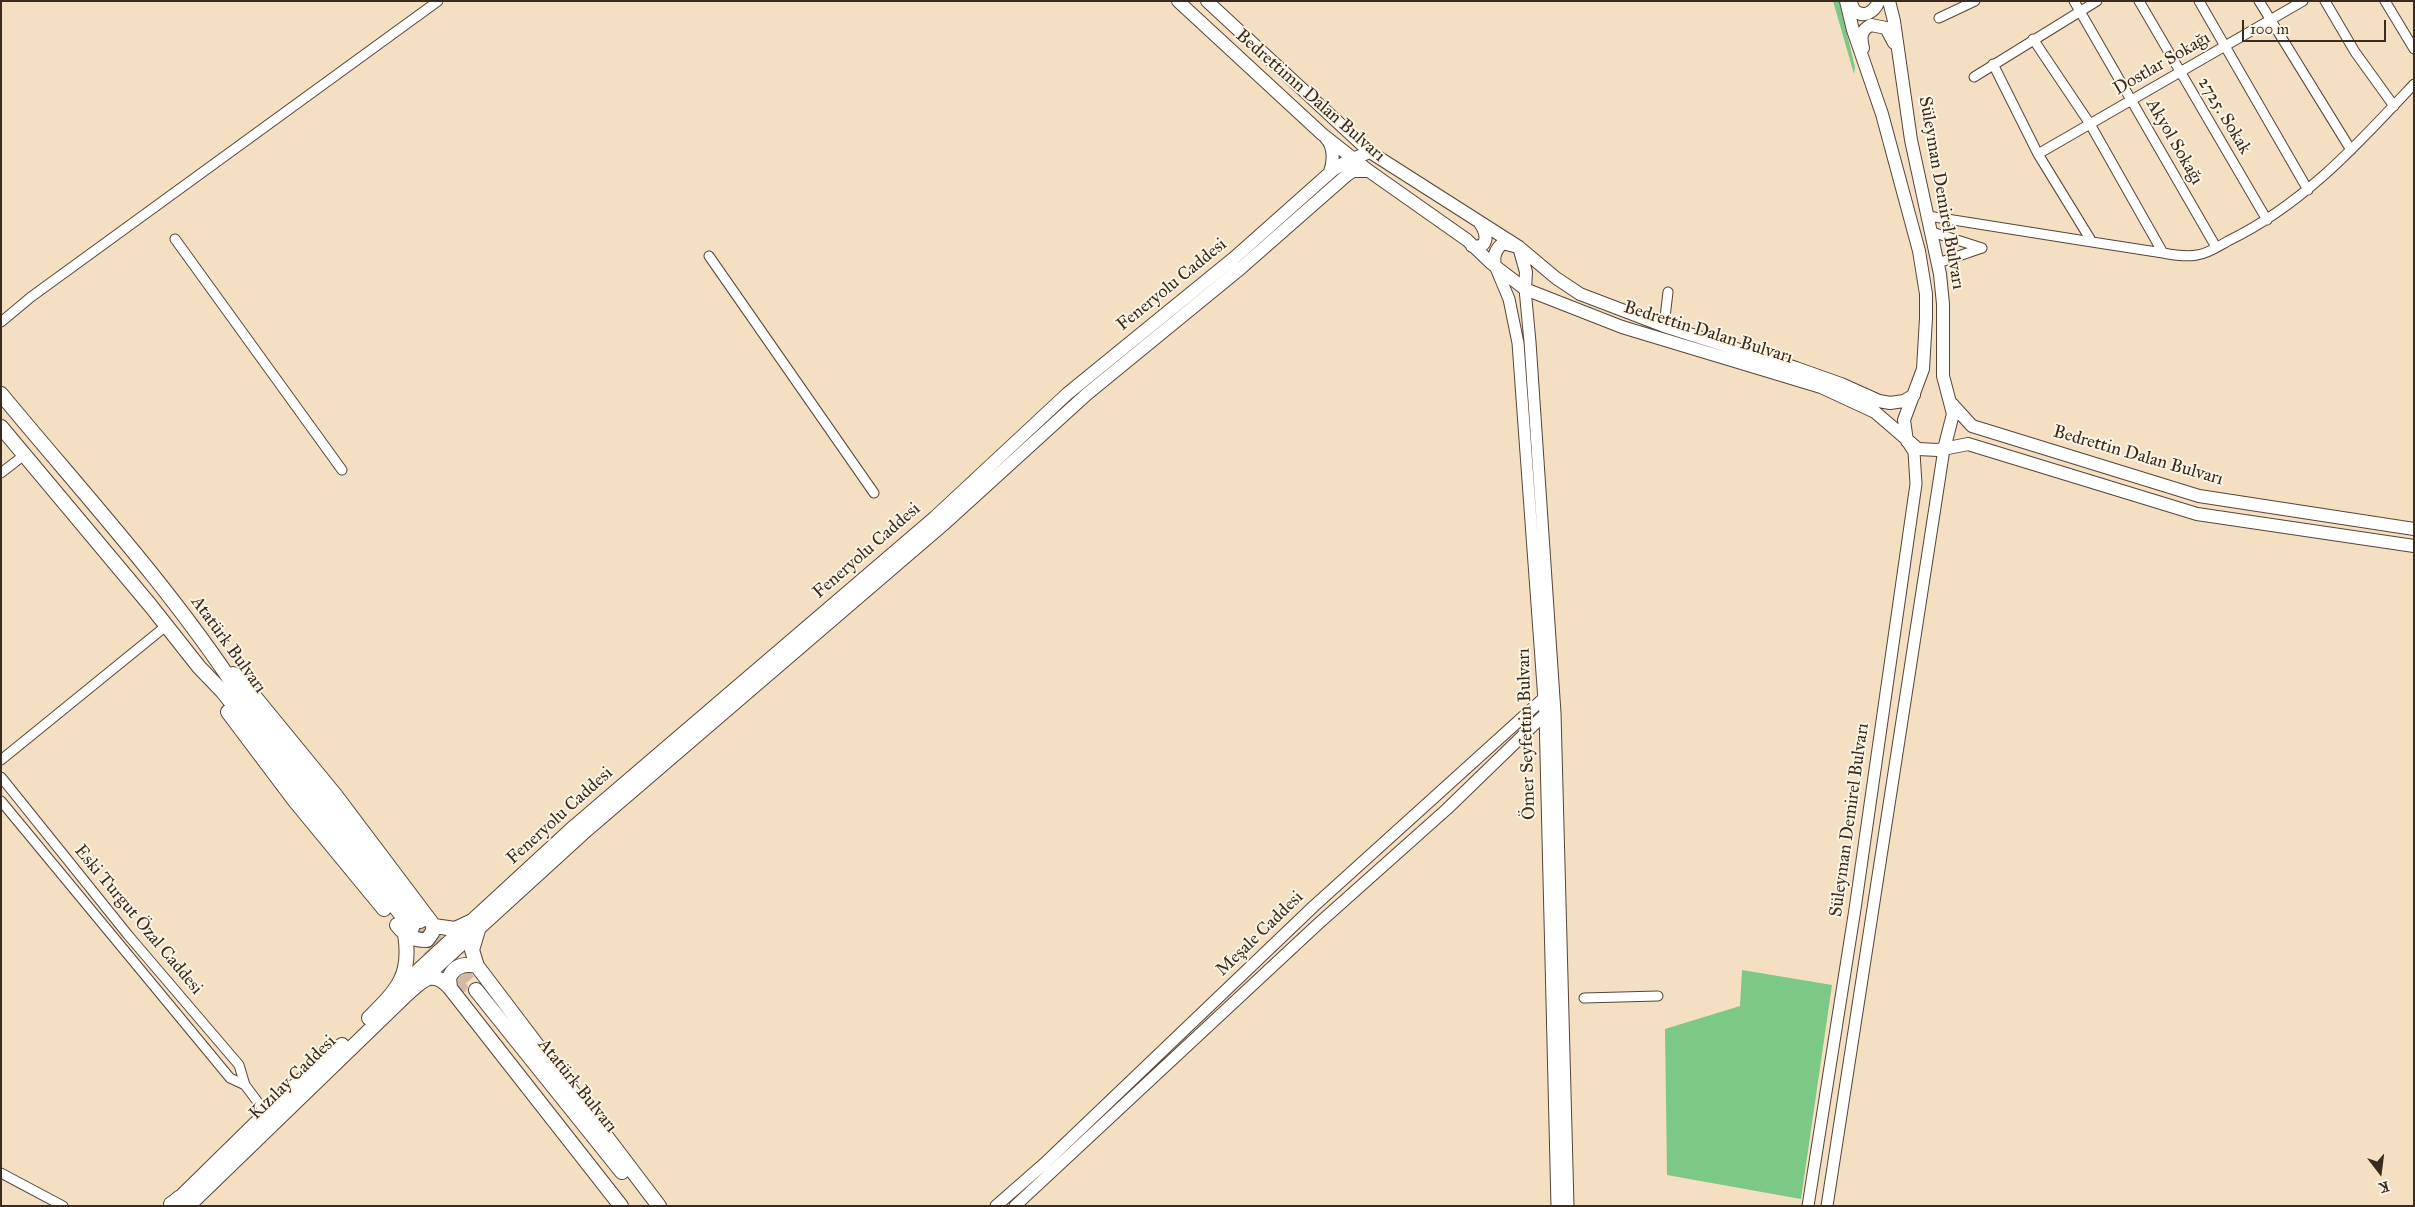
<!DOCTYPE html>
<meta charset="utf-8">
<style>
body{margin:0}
#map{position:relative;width:2415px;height:1207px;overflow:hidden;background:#f5dfc3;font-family:"IM FELL Great Primer",serif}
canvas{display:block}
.frame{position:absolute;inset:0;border:2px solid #3b2a1e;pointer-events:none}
.north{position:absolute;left:2355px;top:1147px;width:50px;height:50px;-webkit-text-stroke:4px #fcf5e5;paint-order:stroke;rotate:165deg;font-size:14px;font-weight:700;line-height:20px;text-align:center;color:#3b2a1e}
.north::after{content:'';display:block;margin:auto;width:18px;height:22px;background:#3b2a1e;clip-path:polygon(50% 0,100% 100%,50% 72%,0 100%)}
.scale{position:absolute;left:2242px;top:20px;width:144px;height:22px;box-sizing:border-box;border:2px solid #3b2a1e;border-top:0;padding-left:6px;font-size:15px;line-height:18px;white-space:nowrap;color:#3b2a1e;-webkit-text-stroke:4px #fcf5e5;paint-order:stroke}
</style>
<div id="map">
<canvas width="2415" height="1207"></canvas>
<div class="frame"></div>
<div class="north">K</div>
<div class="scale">100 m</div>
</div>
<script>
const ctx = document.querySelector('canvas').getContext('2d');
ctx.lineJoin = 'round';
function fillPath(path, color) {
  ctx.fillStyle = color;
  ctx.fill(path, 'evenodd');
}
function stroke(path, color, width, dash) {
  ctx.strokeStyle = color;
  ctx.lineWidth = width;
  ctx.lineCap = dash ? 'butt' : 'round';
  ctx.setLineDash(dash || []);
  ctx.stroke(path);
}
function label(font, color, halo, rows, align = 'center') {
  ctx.font = font + ' "IM FELL Great Primer",serif';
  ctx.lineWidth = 4;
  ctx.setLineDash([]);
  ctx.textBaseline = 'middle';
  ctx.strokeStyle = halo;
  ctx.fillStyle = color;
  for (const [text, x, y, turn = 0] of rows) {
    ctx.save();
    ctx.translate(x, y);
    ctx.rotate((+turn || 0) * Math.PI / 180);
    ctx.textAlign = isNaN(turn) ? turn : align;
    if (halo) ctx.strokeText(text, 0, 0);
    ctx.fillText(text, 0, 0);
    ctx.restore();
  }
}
fillPath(new Path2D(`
 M1833,1H1839L1855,67L1854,74Z
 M1742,970L1832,985L1801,1199L1667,1175L1665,1029L1740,1006Z`), '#7cc887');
stroke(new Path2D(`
 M420,921L476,990
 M415,933L465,994`), '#d0bba2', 14, [14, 7]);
const minor = new Path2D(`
 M2074,1L2216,247
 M2139,1L2267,220
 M2199,1L2308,190
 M2259,1L2351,150
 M2325,1L2355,52L2394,106
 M2385,1L2414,49
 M1939,18L1975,1
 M2033,39L2090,124L2163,253C2174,255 2185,257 2197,255C2207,254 2219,246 2228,241C2303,205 2358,144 2414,84
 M1993,64L2038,154L2092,242L2163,253
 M1974,77L2097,1
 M2038,154L2303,1
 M1928,216L2092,242
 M1932,232L1982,248
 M175,239L342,470
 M709,256L874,493
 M1938,263L1982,248
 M1,322L31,297L438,1
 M1664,326L1668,292
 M1,473L23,456
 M1,760L166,626
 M1,777L128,935L239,1065L245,1085L266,1113
 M1,801L230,1078L245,1085
 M1584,998L1658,996
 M1,1173L63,1206`);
const tertiary = new Path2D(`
 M1496,268L1509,299L1518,343L1545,714L1557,1206
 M1525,289L1530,342L1555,713L1568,1206
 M996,1206L1044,1164L1314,906L1544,698L1548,697
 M1015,1206L1318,924L1447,809L1545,714L1550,713
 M1808,1206L1855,909L1916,484L1914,452L1907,441
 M1827,1206L1944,449`);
const secondary = new Path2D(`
 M1178,1L1322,134L1369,171L1467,240L1491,263L1525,289L1622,327L1821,387L1875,412L1918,449L1938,450L1968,444L2197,514L2414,546
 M1207,1L1370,152L1519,247L1556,278L1580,294L1664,326L1796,368L1841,384L1879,401L1890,403L1904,401L1914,395
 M1846,1L1853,30L1882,114L1919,251L1926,294V318L1923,369L1904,420L1907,441
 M1850,1L1854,10C1864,19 1874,12 1879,1
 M1889,1L1894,21L1911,140L1940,274L1943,304V376L1953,414L1944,449
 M1863,48C1860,37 1861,30 1871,25L1886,28L1894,43
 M1326,138C1334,146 1334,161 1330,172
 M1472,246C1490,249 1487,233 1480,223
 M1519,247L1526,272L1525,289
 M1495,266C1493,256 1495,250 1503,243L1514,246
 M1952,404L1972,426L2199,496L2414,529
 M424,979L583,834L943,525L1087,394L1241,268L1347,175L1353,171H1369
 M396,990L574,826L935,517L1067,394L1234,258L1333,170L1347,161L1370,152`);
const primary = new Path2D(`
 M1,394C82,492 169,586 239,693L420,921
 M1,427L150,605L199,667L223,692L412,928
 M233,674L250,691L336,796L434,926L455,929L470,922
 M228,712L295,801L384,909
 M397,925C406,936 412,940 427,940L432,933L434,926
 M478,930L472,950L477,966L659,1206
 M450,988L449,978C454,966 464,963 477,966
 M476,990L622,1172
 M369,1018C397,990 412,976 405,934
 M171,1204L179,1199L288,1092L342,1045
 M188,1206L405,996C421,982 432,967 450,988L621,1206`);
const motorway = new Path2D(`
 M173,1206L179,1199`);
stroke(minor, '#574537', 11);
stroke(tertiary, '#574537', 13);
stroke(secondary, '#574537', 14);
stroke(primary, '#574537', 16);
stroke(motorway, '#574537', 18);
stroke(minor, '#fff', 9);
stroke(tertiary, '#fff', 11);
stroke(secondary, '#fff', 12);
stroke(primary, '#fff', 14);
stroke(motorway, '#fff', 16);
label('18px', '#3b2a1e', '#fcf5e5', [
 ["Dostlar Sokağı",2162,64,-30],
 ["Bedrettimn Dalan Bulvarı",1310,96,41],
 ["2725. Sokak",2224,116,59],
 ["Akyol Sokağı",2174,142,60],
 ["Süleyman Demirel Bulvarı",1941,193,80],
 ["Feneryolu Caddesi",1172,285,-39],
 ["Bedrettin Dalan Bulvarı",1708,333,17],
 ["Bedrettin Dalan Bulvarı",2138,456,16],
 ["Feneryolu Caddesi",867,551,-41],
 ["Atatürk Bulvarı",228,645,54],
 ["Ömer Seyfettin Bulvarı",1527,734,-92],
 ["Feneryolu Caddesi",560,816,-42],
 ["Süleyman Demirel Bulvarı",1850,820,-82],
 ["Eski Turgut Özal Caddesi",138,920,50],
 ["Meşale Caddesi",1260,934,-44],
 ["Kızılay Caddesi",293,1078,-44],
 ["Atatürk Bulvarı",577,1086,51]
]);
</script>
